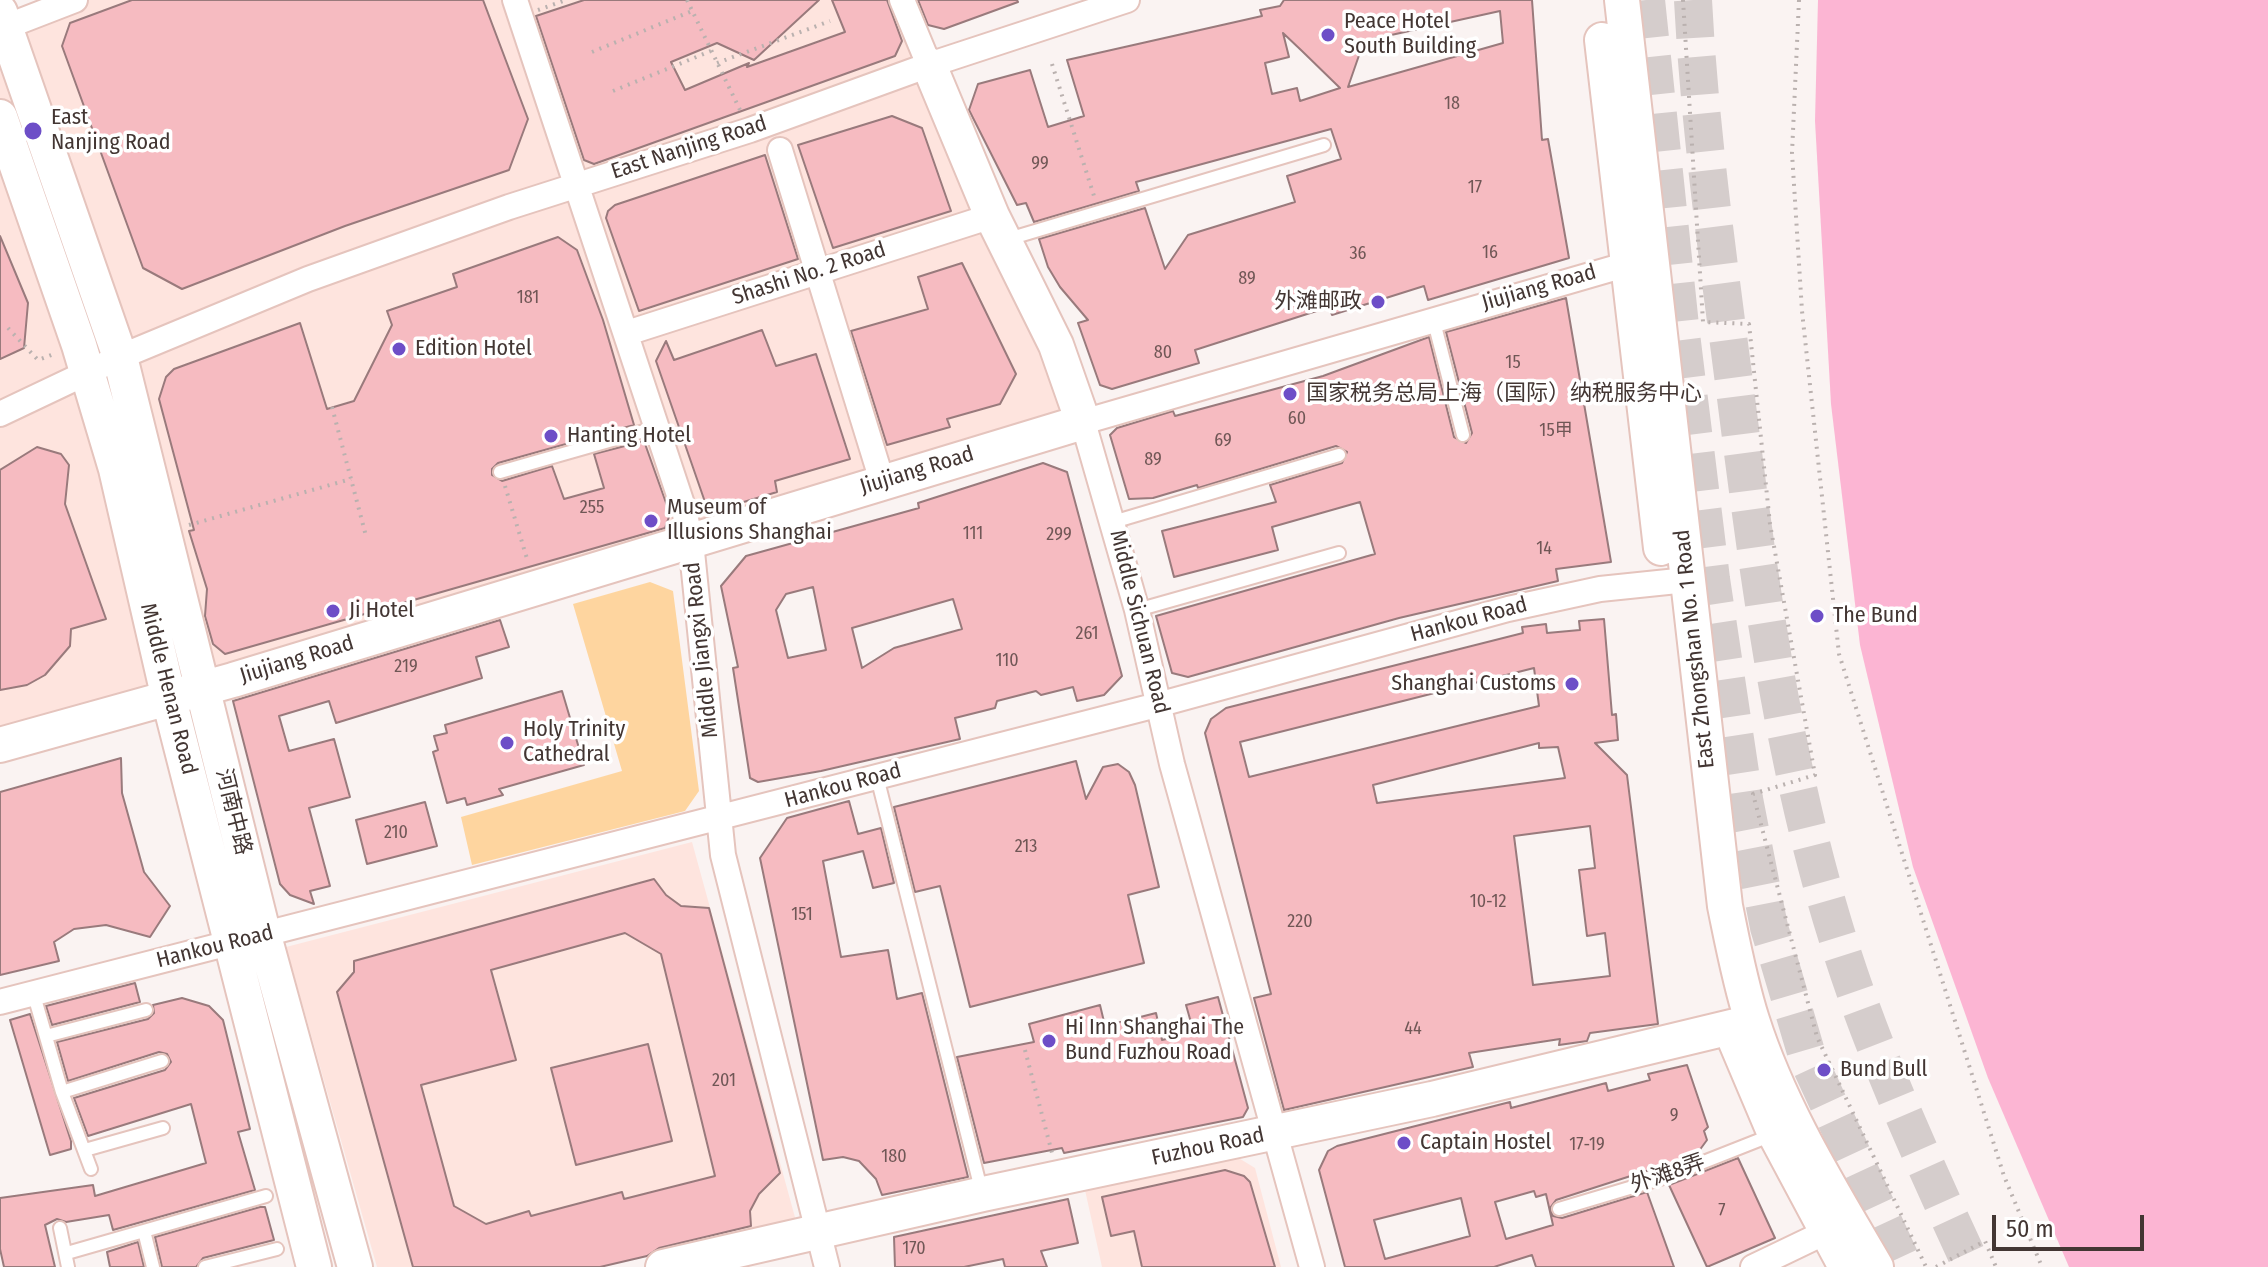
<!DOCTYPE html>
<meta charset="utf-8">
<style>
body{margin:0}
#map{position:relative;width:2268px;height:1267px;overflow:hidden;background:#faf3f2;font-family:"Fira Sans Condensed",sans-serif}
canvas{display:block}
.scale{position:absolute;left:1992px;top:1215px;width:152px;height:36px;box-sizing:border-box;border:4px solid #433633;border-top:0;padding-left:10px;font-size:24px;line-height:28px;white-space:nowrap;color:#433633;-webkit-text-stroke:6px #fff;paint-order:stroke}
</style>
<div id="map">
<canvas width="2268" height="1267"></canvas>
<div class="scale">50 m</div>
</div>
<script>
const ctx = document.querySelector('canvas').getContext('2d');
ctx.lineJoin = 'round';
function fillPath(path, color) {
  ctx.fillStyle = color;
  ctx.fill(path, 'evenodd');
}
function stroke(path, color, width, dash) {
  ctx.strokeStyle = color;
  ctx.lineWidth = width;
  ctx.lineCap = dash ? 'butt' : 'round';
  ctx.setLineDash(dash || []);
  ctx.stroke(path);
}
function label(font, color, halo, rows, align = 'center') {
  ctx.font = font + ' "Fira Sans Condensed","Noto Sans SC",sans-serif';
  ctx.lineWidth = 7;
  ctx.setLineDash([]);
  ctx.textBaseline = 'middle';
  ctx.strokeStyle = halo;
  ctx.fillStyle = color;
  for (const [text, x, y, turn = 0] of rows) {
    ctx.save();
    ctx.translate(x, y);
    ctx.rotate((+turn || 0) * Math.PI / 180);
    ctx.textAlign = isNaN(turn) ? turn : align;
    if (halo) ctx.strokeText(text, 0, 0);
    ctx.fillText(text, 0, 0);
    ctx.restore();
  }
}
fillPath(new Path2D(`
 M75,0H902L1083,422L0,745V29Z
 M692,842L796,1221L601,1267H377L286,947Z
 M1237,1157L1255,1168L1281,1267H1102L1085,1190Z`), '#fee4de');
fillPath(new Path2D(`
 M650,582L673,591L699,791L685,811L472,865L461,817L622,771L573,604Z`), '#fed59f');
fillPath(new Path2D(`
 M1818,0H2268V1267H2069L1988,1078L1913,867L1860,645L1831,404L1815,121Z`), '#fcb5d3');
const building = new Path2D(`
 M132,0H483L528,119L509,170L345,226L182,289L143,268L62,46L70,23Z
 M584,0H819L754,60L717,43L671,62L685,90L749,63L747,67L845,32L832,0H887L902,41L895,56L594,164L584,160L536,16Z
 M918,0H1017L1018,2L944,29L928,25Z
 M1284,0H1532L1542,140L1548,139L1569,258L1428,300L1424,286L1332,315L1329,307L1195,350L1199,363L1112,389L1100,385L1078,323L1088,320L1060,287L1048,267L1039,239L1145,208L1165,269L1188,235L1295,202L1287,176L1341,159L1331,129L1136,182L1139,191L1034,222L1026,203L1017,205L969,110L978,84L1030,70L1048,127L1084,116L1067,60L1262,16L1260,10L1280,6ZM1500,11L1503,43L1348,87L1364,41ZM1283,33L1302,51L1340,88L1300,101L1297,88L1272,94L1265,63L1289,57Z
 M892,116L922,128L951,211L833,248L798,145Z
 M765,155L798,259L639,311L606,218L608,211L615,205Z
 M0,236L28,303L24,348L0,359Z
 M558,237L577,250L603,320L634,425L498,463L492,469V475L502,481L552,466L564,499L604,488L594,454L644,441L670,514L665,528L225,654L213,644L205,616L207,589L189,531L194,530L159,399L166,377L174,369L300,323L327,409L354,401L392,325L387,311L457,287L453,274Z
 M962,263L1016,374L1000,404L947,419L950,427L887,445L851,331L928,309L918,277Z
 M1566,298L1611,562L1556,569L1558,581L1399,618L1188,677L1172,673L1156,616L1375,554L1360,502L1272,527L1278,550L1174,577L1162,531L1276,502L1270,485L1342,463L1347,452L1336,446L1198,488L1197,485L1153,498L1129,499L1110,435L1117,428L1173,411L1175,416L1323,376L1429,337L1454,437L1466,443L1472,433L1446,332Z
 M762,330L776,366L816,354L850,459L775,481L777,492L717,510L705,502L656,361L666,341L674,360Z
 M37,447L61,454L69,465L65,504L106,619L71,629L70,646L45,675L27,685L0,690V470Z
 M1043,463L1067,472L1122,676L1104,695L1077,701L1073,687L1041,695L1036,691L997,701L995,708L955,718L960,739L821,771L758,782L750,778L733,668L738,667L721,586L746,556L919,508L918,503ZM813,587L826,650L788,658L776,610L786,594ZM953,599L962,629L894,648L862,668L852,628Z
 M1604,619L1612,715L1616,714L1618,740L1595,743L1627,775L1658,1024L1590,1033L1587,1041L1559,1045L1560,1039L1469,1053L1473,1067L1284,1110L1254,998L1271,994L1205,733L1211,719L1226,708L1523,633L1522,627L1546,624L1547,633L1580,630L1579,621ZM1534,668L1539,706L1249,777L1240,742ZM1539,743V748L1558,747L1565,778L1377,803L1373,785ZM1590,826L1595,868L1579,870L1587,936L1605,933L1610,976L1533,985L1514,836Z
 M500,620L509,647L476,657L482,678L336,723L329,701L279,716L289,751L334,739L350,797L309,808L330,886L310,891L314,904L290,895L280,884L233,701Z
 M562,691L584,765L499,789L503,795L467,805L465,798L447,803L433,752L438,750L434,736L447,733L445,725Z
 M121,758L122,793L144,872L170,906L150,937L106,925L74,929L54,942L59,961L0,975V792Z
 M1076,761L1086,799L1103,767L1118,764L1129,772L1135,785L1159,887L1128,895L1144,963L970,1007L940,886L915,892L894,807Z
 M849,801L858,834L881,828L894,883L873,888L863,851L823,861L841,957L888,950L897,999L922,993L968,1177L882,1195L876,1179L859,1161L843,1157L823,1160L760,858L787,818Z
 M425,802L437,846L367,864L356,820Z
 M654,879L666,895L681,906L709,908L780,1173L759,1194L750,1211L751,1226L659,1248L647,1256L600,1267H413L337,992L354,972V961ZM625,933L661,954L715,1176L624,1199L622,1192L531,1216L529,1211L486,1224L454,1206L421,1085L516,1060L491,970Z
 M135,983L140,1002L52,1025L46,1006Z
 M1218,997L1248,1108L1243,1117L1064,1153L1062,1148L984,1163L957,1057L1034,1042L1029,1024L1100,1005L1105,1026L1156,1013L1162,1040L1194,1033L1186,1005Z
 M182,998L209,1006L223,1020L250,1129L238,1132L255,1190L113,1230L109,1215L66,1222L57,1219L45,1225L55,1267H4L0,1249V1198L93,1185L95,1196L206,1163L191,1104L88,1136L74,1098L165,1070L171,1062L167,1054L159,1052L68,1081L57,1042L148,1019L154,1013L153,1005Z
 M30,1014L71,1141V1149L50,1155L10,1020Z
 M648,1044L672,1141L576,1165L551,1068Z
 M1687,1065L1708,1127L1704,1131L1707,1140L1696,1155L1556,1200L1550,1208L1553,1216L1562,1218L1647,1192L1674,1267H1536L1532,1255L1494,1267H1345L1319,1170L1328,1151L1337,1146L1510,1102L1511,1108L1606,1083L1608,1091L1650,1080L1648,1074ZM1534,1191L1536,1197L1546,1194L1553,1225L1506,1239L1495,1202ZM1461,1198L1470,1236L1385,1259L1374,1220Z
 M1738,1158L1775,1238L1707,1267L1669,1185Z
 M1225,1170L1244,1176L1250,1182L1275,1267H1142L1134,1231L1111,1236L1102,1197Z
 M1068,1199L1078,1243L1041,1251L1047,1267H1005L1003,1259L964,1267H895L894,1237Z
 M260,1207H265L274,1240L203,1258L196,1267H162L155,1237Z
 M138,1242L144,1267H110L107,1252Z`);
fillPath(building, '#f6bbc1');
stroke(building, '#997a7c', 2);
stroke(new Path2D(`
 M1646,0L1680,326L1711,579L1744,799L1769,927L1808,1059L1904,1267
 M1693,0C1700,134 1719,265 1736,398C1759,579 1782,758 1836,933C1871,1048 1922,1158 1972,1267`), '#d5cdcc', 38, [38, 19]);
const lane = new Path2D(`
 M1005,240L1324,145
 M1433,318L1463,435
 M500,472L658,427
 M1113,522L1339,455
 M1137,610L1339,553
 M877,777L982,1193
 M33,992L62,1092L91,1169
 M46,1036L146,1010
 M62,1092L162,1061
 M85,1150L163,1128
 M1559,1209L1663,1178L1772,1135
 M60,1228L68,1267
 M144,1231L153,1267
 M67,1253L266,1196
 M205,1267L277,1249`);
const street = new Path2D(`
 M515,0L684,510L691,542L723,855L827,1267
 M902,0L929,65
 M0,29L75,0
 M780,150L882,481
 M627,333L992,216
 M0,414L120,357L308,279L509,207L750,130L929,65L1127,0
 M0,1002L1161,704L1508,609L1600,589L1687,580
 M1312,1267L1172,764L1137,610L1083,422L1642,260
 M1753,1267L1826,1232`);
const secondary = new Path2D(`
 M1622,0L1725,906C1733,945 1740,983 1752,1020C1780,1108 1830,1188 1876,1267
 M0,12L120,357L264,936L355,1267
 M1602,40L1661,548
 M0,117L79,345L116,469L169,699L314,1267
 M0,745L233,680L1083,422L1056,345L992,216L929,65
 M1736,1042L1775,1134L1846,1267
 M663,1267L983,1194L1432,1099L1752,1022`);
stroke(lane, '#e5c4bd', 16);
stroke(street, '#e5c4bd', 28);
stroke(secondary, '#e5c4bd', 38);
stroke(new Path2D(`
 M687,0L740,110
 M1683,0L1703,322L1749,324L1770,524L1815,775L1753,794L1817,1037L1926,1267
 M1799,0L1792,153L1802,311L1839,654L2004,1176L2042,1267
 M538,10L566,0
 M592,52L692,11
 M717,63L830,21
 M1052,64L1094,196
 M613,91L711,51
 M8,328L38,360L54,354
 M332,407L366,536
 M505,486L528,562
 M189,525L351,479
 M1025,1050L1052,1153
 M1936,1267L1985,1241L1996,1267`), '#bab1af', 4, [2, 6]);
stroke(lane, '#fff', 12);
stroke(street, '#fff', 24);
stroke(secondary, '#fff', 34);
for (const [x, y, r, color] of [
 [1328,35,8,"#6d4ec7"],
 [33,131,10,"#6d4ec7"],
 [1378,302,8,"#6d4ec7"],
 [399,349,8,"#6d4ec7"],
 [1290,394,8,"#6d4ec7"],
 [551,436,8,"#6d4ec7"],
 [651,521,8,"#6d4ec7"],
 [333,611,8,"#6d4ec7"],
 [1817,616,8,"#6d4ec7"],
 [1572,684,8,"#6d4ec7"],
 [507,743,8,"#6d4ec7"],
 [1049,1041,8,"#6d4ec7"],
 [1824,1070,8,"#6d4ec7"],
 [1404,1143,8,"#6d4ec7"]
]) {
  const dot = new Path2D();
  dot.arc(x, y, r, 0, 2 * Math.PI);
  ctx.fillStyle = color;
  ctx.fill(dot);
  stroke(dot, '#fff', 3);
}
label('18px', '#705756', null, [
 ["18",1452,104],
 ["99",1040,164],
 ["17",1475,188],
 ["16",1490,253],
 ["36",1358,254],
 ["89",1247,279],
 ["181",528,298],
 ["80",1163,353],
 ["15",1513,363],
 ["60",1297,419],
 ["15甲",1556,431],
 ["69",1223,441],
 ["89",1153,460],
 ["255",592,508],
 ["111",973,534],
 ["299",1059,535],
 ["14",1544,549],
 ["261",1087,634],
 ["110",1007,661],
 ["219",406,667],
 ["210",396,833],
 ["213",1026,847],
 ["10-12",1488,902],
 ["151",802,915],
 ["220",1300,922],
 ["44",1413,1029],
 ["201",724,1081],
 ["9",1674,1116],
 ["17-19",1587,1145],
 ["180",894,1157],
 ["7",1722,1211],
 ["170",914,1249]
]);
label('22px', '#433633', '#fff', [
 ["Peace Hotel",1344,22],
 ["South Building",1344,47],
 ["East",51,118],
 ["Nanjing Road",51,143],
 ["外滩邮政",1362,302,"right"],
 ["Edition Hotel",415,349],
 ["国家税务总局上海（国际）纳税服务中心",1306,394],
 ["Hanting Hotel",567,436],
 ["Museum of",667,508],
 ["Illusions Shanghai",667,533],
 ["Ji Hotel",349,611],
 ["The Bund",1833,616],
 ["Shanghai Customs",1556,684,"right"],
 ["Holy Trinity",523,730],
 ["Cathedral",523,755],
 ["Hi Inn Shanghai The",1065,1028],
 ["Bund Fuzhou Road",1065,1053],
 ["Bund Bull",1840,1070],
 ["Captain Hostel",1420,1143]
], 'left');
label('22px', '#433633', '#fff', [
 ["East Nanjing Road",689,148,-18],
 ["Shashi No. 2 Road",809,274,-18],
 ["Jiujiang Road",1539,288,-16],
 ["Jiujiang Road",917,471,-17],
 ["Hankou Road",1469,620,-15],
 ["Middle Sichuan Road",1139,622,76],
 ["East Zhongshan No. 1 Road",1695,649,-96],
 ["Middle Jiangxi Road",702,650,-96],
 ["Jiujiang Road",297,660,-17],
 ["Middle Henan Road",168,689,76],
 ["Hankou Road",843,786,-15],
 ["河南中路",233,812,76],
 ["Hankou Road",215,947,-14],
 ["Fuzhou Road",1208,1147,-12],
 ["外滩8弄",1668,1174,-19]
]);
</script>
